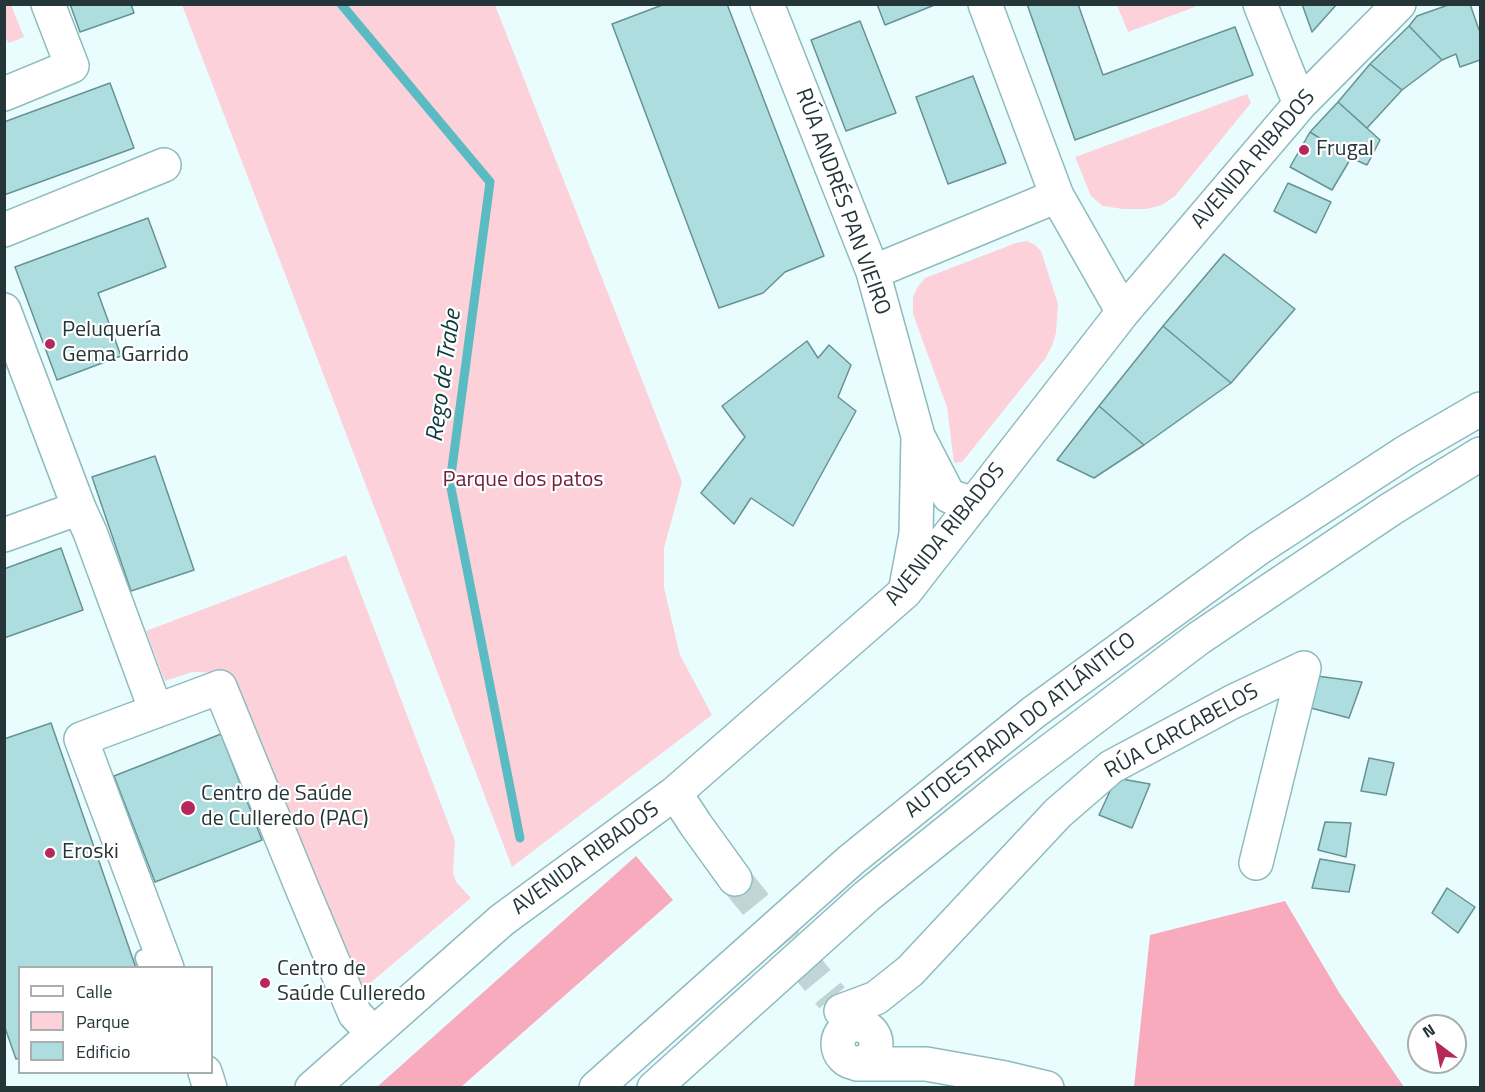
<!DOCTYPE html>
<meta charset="utf-8">
<style>
body{margin:0}
#map{position:relative;width:1485px;height:1092px;overflow:hidden;background:#eafdfe;font-family:"Titillium Web",sans-serif}
canvas{display:block}
.frame{position:absolute;inset:0;border:6px solid #243638;pointer-events:none}
.legend{position:absolute;left:18px;top:966px;width:195px;height:108px;box-sizing:border-box;background:#fff;border:2px solid #a7afaf;margin:0;padding:8px 10px;list-style:none;font-size:18px;color:#243638}
.legend li{display:flex;align-items:center;gap:12px;height:30px}
.legend b{width:30px;border:2px solid #a7afaf}
.north{position:absolute;left:1407px;top:1014px;width:60px;height:60px;box-sizing:border-box;background:#fff;border:2px solid #a7afaf;border-radius:50%;rotate:328deg;font-size:16px;font-weight:700;line-height:24px;text-align:center;color:#243638}
.north::after{content:'';display:block;margin:auto;width:21px;height:27px;background:#b6285c;clip-path:polygon(50% 0,100% 100%,50% 72%,0 100%)}
</style>
<div id="map">
<canvas width="1485" height="1092"></canvas>
<div class="frame"></div>
<ul class="legend">
<li><b style="height:8px;background:#fff"></b>Calle</li>
<li><b style="height:16px;background:#fdd1da"></b>Parque</li>
<li><b style="height:16px;background:#aedde0"></b>Edificio</li>
</ul>
<div class="north">N</div>
</div>
<script>
const ctx = document.querySelector('canvas').getContext('2d');
ctx.lineJoin = 'round';
function fillPath(path, color) {
  ctx.fillStyle = color;
  ctx.fill(path, 'evenodd');
}
function stroke(path, color, width, dash) {
  ctx.strokeStyle = color;
  ctx.lineWidth = width;
  ctx.lineCap = dash ? 'butt' : 'round';
  ctx.setLineDash(dash || []);
  ctx.stroke(path);
}
function label(font, color, halo, rows, align = 'center') {
  ctx.font = font + ' "Titillium Web",sans-serif';
  ctx.lineWidth = 4.5;
  ctx.setLineDash([]);
  ctx.textBaseline = 'middle';
  ctx.strokeStyle = halo;
  ctx.fillStyle = color;
  for (const [text, x, y, turn = 0] of rows) {
    ctx.save();
    ctx.translate(x, y);
    ctx.rotate((+turn || 0) * Math.PI / 180);
    ctx.textAlign = isNaN(turn) ? turn : align;
    if (halo) ctx.strokeText(text, 0, 0);
    ctx.fillText(text, 0, 0);
    ctx.restore();
  }
}
fillPath(new Path2D(`
 M4,5H11L24,37L9,43L5,38Z
 M182,5H495L682,482L664,548V588L680,655L712,715L512,867Z
 M1117,5H1200L1128,32Z
 M1247,94L1251,103L1175,196L1162,205L1146,209H1123L1103,206L1091,196L1075,157Z
 M1027,241L1035,245L1041,251L1058,304L1056,333L1052,346L1045,359L962,462L954,463L947,407L913,314V297L917,288L925,278L1016,243Z
 M346,555L455,841L453,872L456,882L471,898L356,995L226,673L192,672L165,681L146,631Z`), '#fdd1da');
fillPath(new Path2D(`
 M636,856L673,900L461,1087H377Z
 M1285,901L1340,994L1404,1087H1134L1150,935Z`), '#f7abbc');
stroke(new Path2D(`
 M341,4L490,182L450,483L520,838`), '#5abbc3', 9);
const building = new Path2D(`
 M70,4H131L134,13L80,32Z
 M665,4H727L824,256L785,272L763,293L719,308L612,24Z
 M877,4H937L885,25Z
 M1027,4H1078L1103,75L1235,27L1253,75L1075,140Z
 M1302,4H1337L1312,32Z
 M1451,4H1470L1479,30H1480V60L1460,67L1456,54L1442,60L1409,26L1417,16Z
 M860,21L896,113L846,131L811,40Z
 M1409,26L1442,60L1402,90L1370,64Z
 M1370,64L1402,90L1367,128L1338,102Z
 M973,76L1006,163L948,184L916,97Z
 M110,83L134,148L4,195V122Z
 M1338,102L1380,140L1367,165L1351,158L1310,132Z
 M1310,132L1351,158L1332,190L1290,167Z
 M1288,183L1331,202L1316,233L1274,211Z
 M148,218L166,267L98,293L121,356L57,380L15,267Z
 M1224,254L1295,309L1231,383L1163,326Z
 M1163,326L1231,383L1144,445L1099,406Z
 M807,341L818,358L829,345L851,365L838,397L856,411L793,526L751,498L734,524L701,493L745,437L722,406Z
 M1099,406L1144,445L1094,478L1057,460Z
 M155,456L194,570L131,591L92,477Z
 M61,548L83,610L4,638V569Z
 M1317,676L1362,682L1349,718L1307,707Z
 M51,723L136,968H20V1058L16,1059L4,1025V739Z
 M221,734L262,840L155,882L114,776Z
 M1369,758L1394,763L1386,795L1361,791Z
 M1116,778L1150,784L1132,828L1099,815Z
 M1325,822L1351,823L1346,857L1318,850Z
 M1320,859L1355,865L1349,892L1312,888Z
 M1447,888L1475,907L1458,933L1432,913Z`);
fillPath(building, '#aedde0');
stroke(building, '#669296', 1.5);
stroke(new Path2D(`
 M735,879L832,998`), '#c2d5d6', 33, [33, 16]);
const lane = new Path2D(`
 M144,958L148,968`);
const street = new Path2D(`
 M767,4L873,272L918,436L916,534L906,587
 M985,4L1057,196L1123,312
 M1260,4L1300,104
 M4,94L72,66L48,4
 M4,230L164,165
 M873,272L1057,196
 M4,310L79,508
 M919,438L949,496L974,504
 M4,535L79,508L90,532L156,711
 M675,793L696,825L735,879
 M167,968L81,739L220,687L302,888L355,1014L373,1033
 M841,1011L876,998L910,971L1058,813L1111,767L1232,702L1304,668L1256,863
 M838 1044a19 19 0 1 1 38 0a19 19 0 1 1-38 0Z
 M857,1064H926L1005,1078L1047,1088
 M205,1072L210,1088
 M312,1088L502,920L675,793L905,592L1123,312L1300,104L1399,4`);
const highway = new Path2D(`
 M596,1088L851,860L1034,712L1259,548L1406,452L1480,409
 M654,1088L867,896L1014,778L1199,638L1391,509L1480,454`);
stroke(lane, '#8ebbbf', 20);
stroke(street, '#8ebbbf', 36);
stroke(highway, '#8ebbbf', 36);
stroke(lane, '#fff', 16);
stroke(street, '#fff', 33);
stroke(highway, '#fff', 33);
for (const [x, y, r, color] of [
 [1304,150,6,"#b6285c"],
 [50,344,6,"#b6285c"],
 [188,808,8,"#b6285c"],
 [50,853,6,"#b6285c"],
 [265,983,6,"#b6285c"]
]) {
  const dot = new Path2D();
  dot.arc(x, y, r, 0, 2 * Math.PI);
  ctx.fillStyle = color;
  ctx.fill(dot);
  stroke(dot, '#fff', 2);
}
label('22px', '#243638', '#fff', [
 ["Frugal",1316,150],
 ["Peluquería",62,331],
 ["Gema Garrido",62,356],
 ["Centro de Saúde",201,795],
 ["de Culleredo (PAC)",201,820],
 ["Eroski",62,853],
 ["Centro de",277,970],
 ["Saúde Culleredo",277,995]
], 'left');
label('22px', '#243638', '#fff', [
 ["AVENIDA RIBADOS",1254,160,-49],
 ["RÚA ANDRÉS PAN VIEIRO",842,202,70],
 ["AVENIDA RIBADOS",946,535,-51],
 ["AUTOESTRADA DO ATLÁNTICO",1021,726,-38],
 ["RÚA CARCABELOS",1182,732,-29],
 ["AVENIDA RIBADOS",586,859,-36]
]);
label('22px', '#731d3a', '#fff', [
 ["Parque dos patos",523,481]
]);
label('italic 24px', '#0c3b3e', '#fff', [
 ["Rego de Trabe",445,376,-82]
]);
</script>
